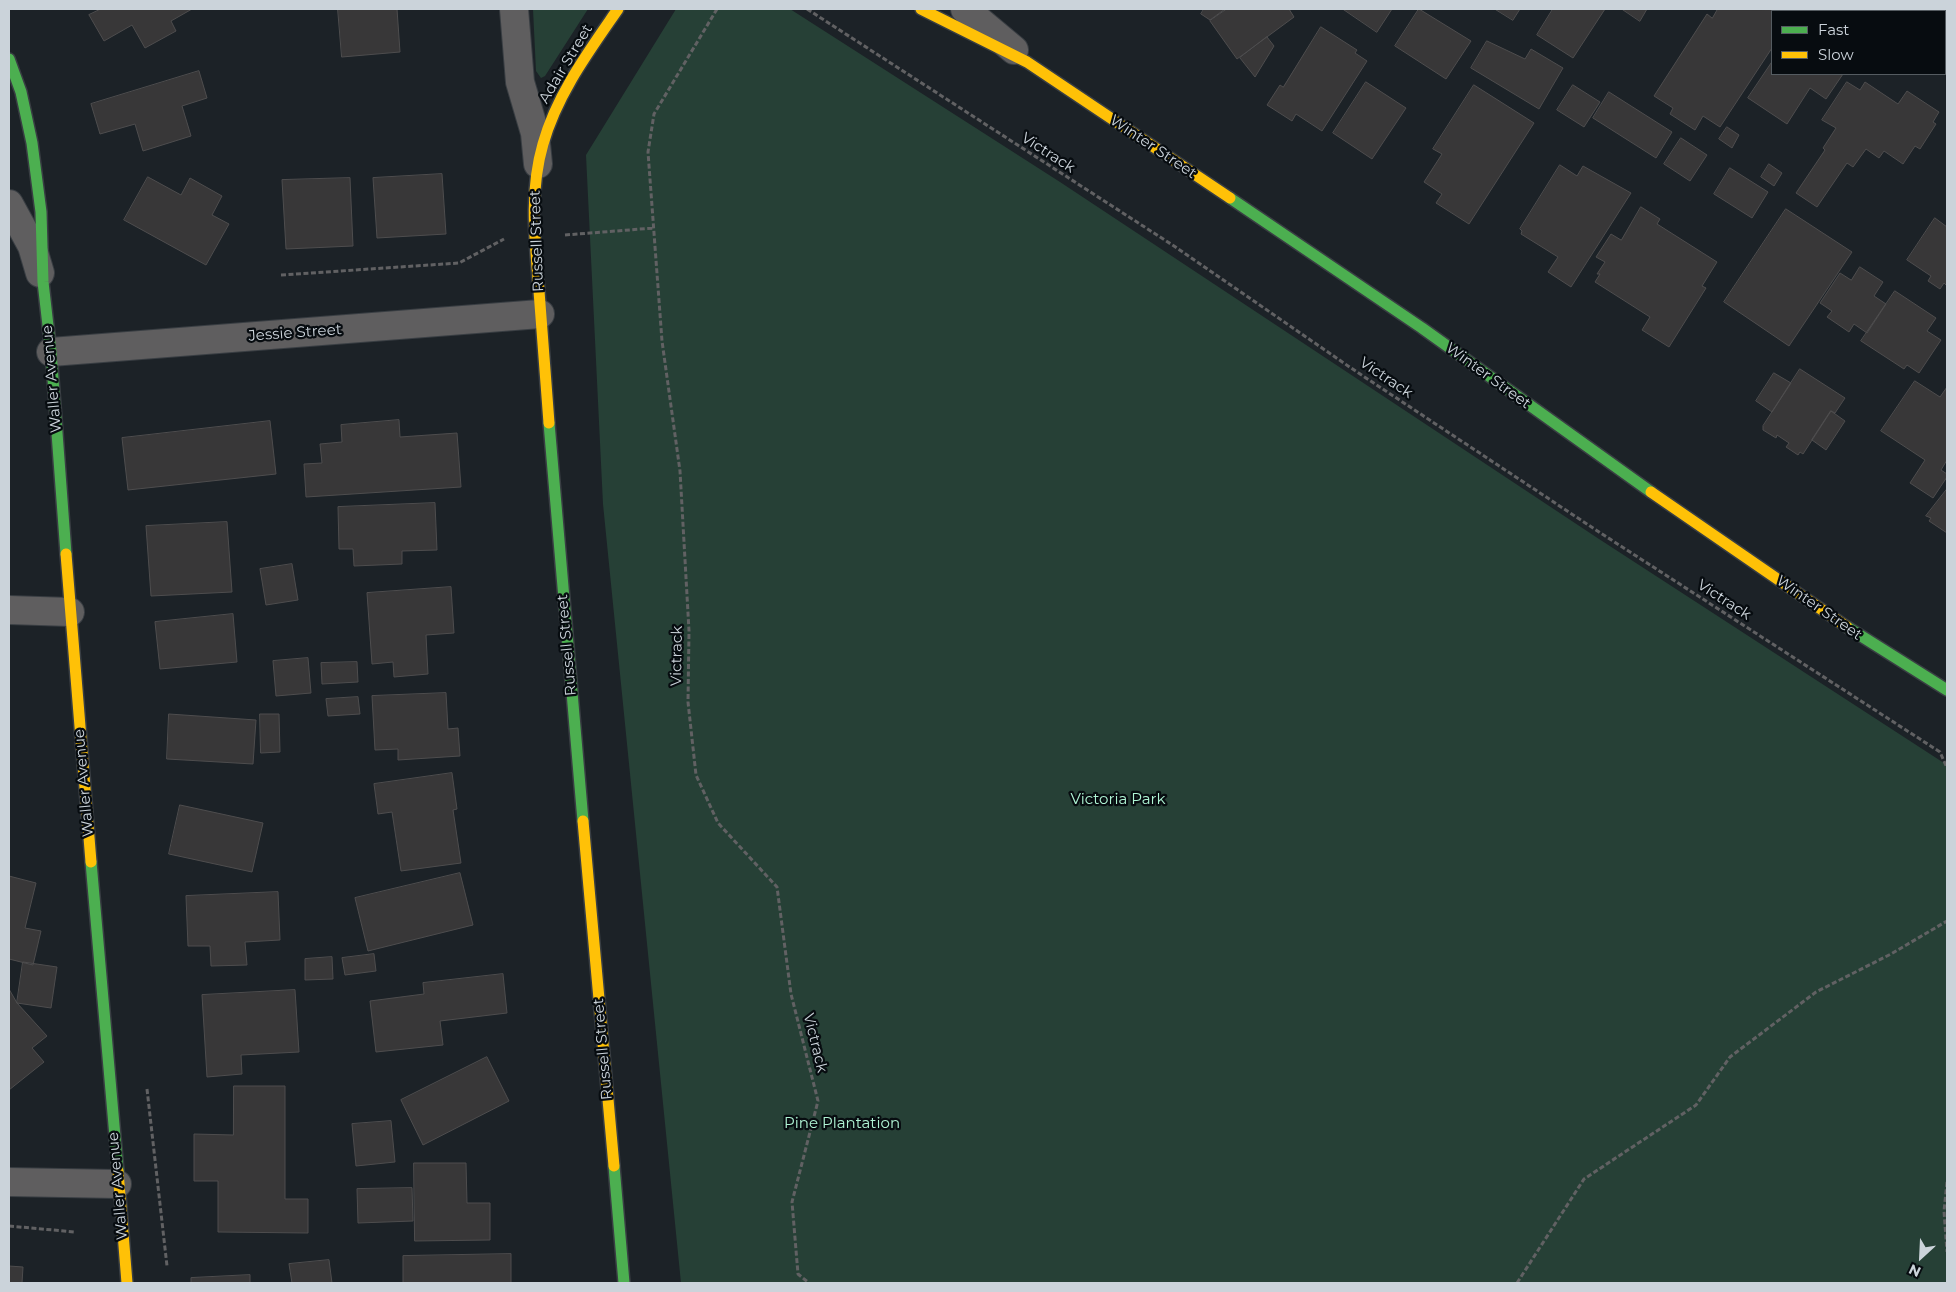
<!DOCTYPE html>
<style>
body{margin:0}
#map{position:relative;width:1956px;height:1292px;overflow:hidden;background:#1c2227;font-family:Montserrat,sans-serif}
canvas{display:block}
.frame{position:absolute;inset:0;border:10px solid #cbd3da;pointer-events:none}
.legend{position:absolute;left:1771px;top:10px;width:175px;height:65px;box-sizing:border-box;background:#070c10;border:1px solid #555c61;margin:0;padding:6px 9px;list-style:none;font-size:15px;color:#cbd3da}
.legend li{display:flex;align-items:center;gap:10px;height:25px}
.legend b{width:25px;border:1px solid #555c61}
.north{position:absolute;left:1896px;top:1232px;width:50px;height:50px;-webkit-text-stroke:4px #070c10;paint-order:stroke;rotate:205deg;font-size:14px;font-weight:700;line-height:20px;text-align:center;color:#cbd3da}
.north::after{content:'';display:block;margin:auto;width:18px;height:22px;background:#cbd3da;clip-path:polygon(50% 0,100% 100%,50% 72%,0 100%)}
</style>
<div id="map">
<canvas width="1956" height="1292"></canvas>
<div class="frame"></div>
<ul class="legend">
<li><b style="height:6px;background:#4caf50"></b>Fast</li>
<li><b style="height:6px;background:#ffc107"></b>Slow</li>
</ul>
<div class="north">N</div>
</div>
<script>
const ctx = document.querySelector('canvas').getContext('2d');
ctx.lineJoin = 'round';
function fillPath(path, color) {
  ctx.fillStyle = color;
  ctx.fill(path, 'evenodd');
}
function stroke(path, color, width, dash) {
  ctx.strokeStyle = color;
  ctx.lineWidth = width;
  ctx.lineCap = dash ? 'butt' : 'round';
  ctx.setLineDash(dash || []);
  ctx.stroke(path);
}
function label(font, color, halo, rows, align = 'center') {
  ctx.font = font + ' Montserrat,sans-serif';
  ctx.lineWidth = 4.5;
  ctx.setLineDash([]);
  ctx.textBaseline = 'middle';
  ctx.strokeStyle = halo;
  ctx.fillStyle = color;
  for (const [text, x, y, turn = 0] of rows) {
    ctx.save();
    ctx.translate(x, y);
    ctx.rotate((+turn || 0) * Math.PI / 180);
    ctx.textAlign = isNaN(turn) ? turn : align;
    if (halo) ctx.strokeText(text, 0, 0);
    ctx.fillText(text, 0, 0);
    ctx.restore();
  }
}
fillPath(new Path2D(`
 M533,9H588L545,76L541,78L536,71Z
 M676,9H790L1060,182L1599,539L1947,765V1283H681L603,504L586,155Z`), '#264036');
const building = new Path2D(`
 M101,9H192L171,21L176,31L145,48L132,25L104,41L89,15Z
 M338,9H397L400,52L342,57Z
 M1204,9H1225L1210,20L1201,14Z
 M1227,9H1289L1294,17L1237,59L1210,21Z
 M1343,9H1392L1377,32Z
 M1419,9L1471,41L1446,79L1395,46Z
 M1495,9H1520L1513,20Z
 M1553,9H1605L1573,58L1537,35Z
 M1622,9H1647L1640,21Z
 M1718,9L1797,10L1772,11V48L1720,127L1703,116L1695,130L1670,114L1673,108L1654,96L1707,14L1712,18Z
 M1321,27L1357,50L1355,53L1367,61L1322,131L1296,114L1292,121L1267,105L1280,85L1283,87Z
 M1267,37L1274,46L1255,77L1240,58Z
 M1487,41L1525,59L1531,49L1563,68L1539,109L1471,68Z
 M1772,62V74H1843L1826,99L1810,88L1787,124L1748,98Z
 M199,71L207,98L182,106L191,136L143,151L135,124L100,134L91,104Z
 M1366,82L1406,108L1372,159L1333,133Z
 M1847,82L1860,90L1865,82L1898,104L1907,91L1939,112L1933,122L1936,124L1920,149L1915,146L1903,164L1884,151L1879,158L1866,149L1853,167L1847,163L1817,207L1796,193L1825,150L1823,148L1836,128L1822,120Z
 M1474,85L1534,123L1469,224L1436,203L1442,194L1424,182L1442,154L1433,149Z
 M1573,85L1600,102L1584,127L1557,110Z
 M1609,92L1672,132L1656,158L1593,118Z
 M1727,127L1739,135L1732,148L1719,139Z
 M1681,138L1707,155L1690,181L1664,164Z
 M1769,164L1782,173L1774,186L1761,177Z
 M1560,165L1577,176L1583,166L1631,193L1571,287L1548,272L1558,257L1521,234L1522,231L1520,229Z
 M1730,168L1768,192L1752,218L1714,194Z
 M442,174L446,234L377,238L373,178Z
 M148,177L181,195L190,178L222,196L212,215L229,224L206,265L124,220Z
 M350,178L353,246L286,249L282,180Z
 M1641,207L1660,219L1657,224L1717,262L1702,286L1706,288L1669,347L1642,330L1650,317L1595,282L1600,274H1597L1605,262L1596,257L1611,234L1621,240Z
 M1786,209L1852,252L1789,346L1724,302Z
 M1935,218L1947,227V286L1944,283L1940,289L1928,281L1931,276L1907,260Z
 M1860,267L1883,282L1874,296L1886,304L1867,333L1854,324L1849,332L1827,317L1832,311L1820,303L1840,273L1851,280Z
 M1895,291L1936,318L1927,331L1941,340L1919,373L1907,365L1904,369L1861,341Z
 M1800,369L1845,398L1835,413L1831,411L1803,454L1800,452L1798,455L1786,447L1789,443L1777,435L1776,438L1763,430V426Z
 M1774,373L1791,383L1772,412L1756,401Z
 M1915,381L1940,397L1947,387V460L1941,470L1947,474V477L1933,498L1910,483L1925,460L1881,431Z
 M1831,411L1845,421L1826,450L1812,440Z
 M399,420L400,437L457,433L461,487L306,497L304,464L322,463L320,444L342,442L341,425Z
 M270,421L276,474L128,490L122,438Z
 M1947,489V533L1929,521L1931,518L1926,516Z
 M435,503L437,550L402,551V564L354,566L353,549H339L338,507Z
 M227,522L232,592L151,596L146,526Z
 M292,564L298,600L266,605L260,569Z
 M451,587L454,633L426,635L428,674L394,677L393,662L372,664L367,593Z
 M233,614L237,662L160,669L155,622Z
 M308,658L311,693L276,696L273,661Z
 M357,662L358,682L322,684L321,663Z
 M446,693L448,729L458,728L460,756L398,760V749L375,750L372,696Z
 M358,697L360,714L328,716L326,699Z
 M169,714L256,720L253,764L167,759Z
 M260,714H279L280,752L261,753Z
 M452,773L457,809L453,810L461,863L401,871L392,812L378,814L374,784Z
 M180,805L263,823L252,872L169,854Z
 M460,873L473,925L368,951L355,898Z
 M9,876L36,883L25,928L41,931L33,965L9,959Z
 M278,892L280,940L245,942L247,965L211,966L210,946H188L186,896Z
 M374,954L376,971L345,975L342,958Z
 M332,957L333,979L305,980V959Z
 M23,962L57,967L51,1008L17,1003Z
 M503,974L507,1013L440,1021L443,1045L376,1052L370,1001L424,994L423,983Z
 M9,989L17,1003L47,1036L32,1048L44,1062L9,1090Z
 M295,990L299,1052L241,1055L242,1074L207,1077L202,995Z
 M487,1057L509,1101L423,1145L401,1100Z
 M234,1086H285V1199H308V1233L218,1232V1181H194V1134L233,1135Z
 M391,1121L395,1162L356,1166L352,1124Z
 M414,1163H466L467,1203H490V1240L415,1241Z
 M412,1188L413,1221L358,1223L357,1189Z
 M511,1254V1283H403V1256Z
 M329,1260L332,1283H292L289,1264Z
 M9,1266L23,1267L22,1283H9Z
 M250,1275V1283H191V1278Z`);
fillPath(building, '#383738');
stroke(building, '#4e4d4e', 1);
const street = new Path2D(`
 M514,9L520,82L535,133L538,164
 M965,9L1014,50
 M1933,9L1937,11
 M9,204L32,246L40,273
 M51,352L540,314
 M9,610L70,612
 M9,1182L117,1184`);
const fast = new Path2D(`
 M9,59L21,92L32,143L41,212L43,282L51,352L66,554
 M1230,198L1422,328L1651,492
 M549,423L583,821
 M1847,627L1947,690
 M91,862L118,1171
 M614,1166L624,1283`);
const slow = new Path2D(`
 M921,9L1027,62L1230,198
 M549,423C546,379 542,335 539,291C535,241 529,192 543,144C557,94 589,51 618,9
 M1651,492L1847,627
 M66,554L91,862
 M583,821L614,1166
 M118,1171L127,1283`);
stroke(street, '#393e43', 30);
stroke(fast, '#393e43', 14);
stroke(slow, '#393e43', 14);
stroke(new Path2D(`
 M717,9L654,114L648,152L662,341L680,471L689,631L688,702L696,775L718,823L777,887L791,994L818,1101L792,1202L798,1274L809,1283
 M807,9L1174,246L1351,368L1599,532L1940,752L1947,768
 M1855,9L1859,11
 M1945,66L1947,68
 M565,235L654,228
 M281,275L459,263L504,239
 M147,1089L167,1266
 M1947,1182L1944,1211L1947,1252
 M9,1226L75,1232
 M1517,1283L1584,1179L1696,1105L1730,1057L1816,992L1891,954L1947,921`), '#616163', 3, [5, 2.5]);
stroke(street, '#5f5e5f', 28);
stroke(fast, '#4caf50', 11);
stroke(slow, '#ffc107', 11);
label('15px', '#cbd3da', '#070c10', [
 ["Adair Street",566,64,-59],
 ["Winter Street",1153,147,34],
 ["Victrack",1048,153,33],
 ["Russell Street",537,241,-92],
 ["Jessie Street",295,333,-4],
 ["Winter Street",1488,376,36],
 ["Victrack",1386,378,34],
 ["Waller Avenue",52,379,-95],
 ["Victrack",1724,600,33],
 ["Winter Street",1819,608,35],
 ["Russell Street",567,645,-95],
 ["Victrack",677,656,-89],
 ["Waller Avenue",84,783,-95],
 ["Victrack",815,1043,76],
 ["Russell Street",603,1049,-95],
 ["Waller Avenue",118,1186,-95]
]);
label('15px', '#b0f5d5', '#070c10', [
 ["Victoria Park",1118,800],
 ["Pine Plantation",842,1124]
]);
</script>
